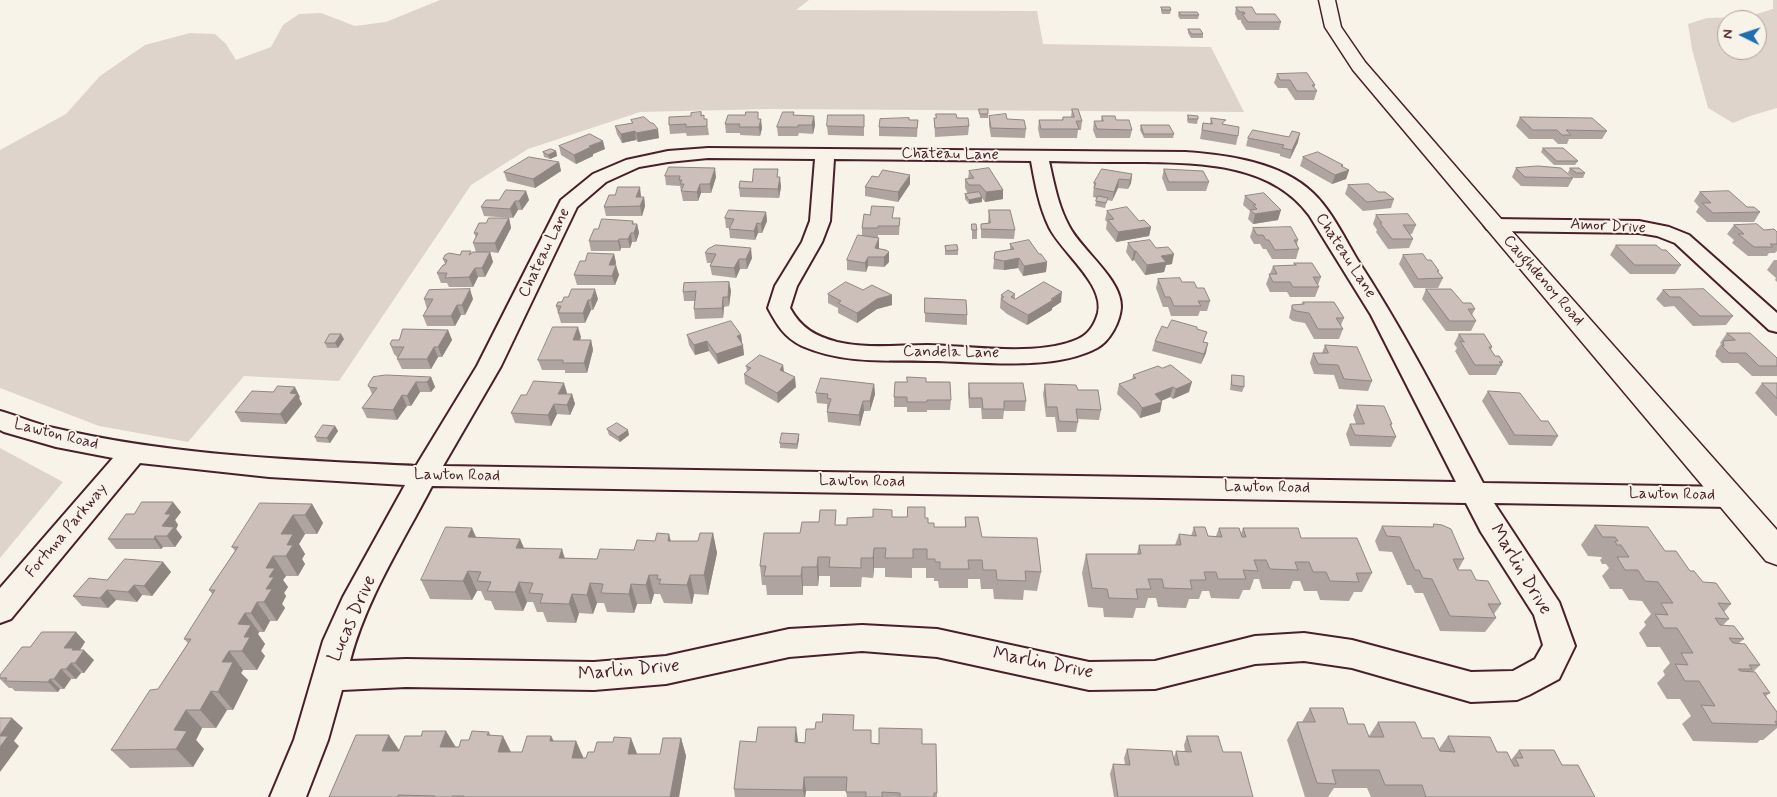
<!DOCTYPE html>
<style>
body{margin:0}
#map{position:relative;width:1777px;height:797px;overflow:hidden;background:#f7f3e8;font-family:Mynerve,sans-serif}
canvas{display:block}
.north{position:absolute;left:1717px;top:10px;width:50px;height:50px;box-sizing:border-box;background:#f7f3e8;border:1px solid #b29e9c;border-radius:50%;rotate:274deg;font-size:14px;font-weight:700;line-height:20px;text-align:center;color:#4a1f2b}
.north::after{content:'';display:block;margin:auto;width:18px;height:22px;background:#1f6fb2;clip-path:polygon(50% 0,100% 100%,50% 72%,0 100%)}
</style>
<div id="map">
<canvas width="1777" height="797"></canvas>
<div class="north">N</div>
</div>
<script>
const ctx = document.querySelector('canvas').getContext('2d');
ctx.lineJoin = 'round';
function fillPath(path, color) {
  ctx.fillStyle = color;
  ctx.fill(path, 'evenodd');
}
function stroke(path, color, width, dash) {
  ctx.strokeStyle = color;
  ctx.lineWidth = width;
  ctx.lineCap = dash ? 'butt' : 'round';
  ctx.setLineDash(dash || []);
  ctx.stroke(path);
}
function label(font, color, halo, rows, align = 'center') {
  ctx.font = font + ' Mynerve,sans-serif';
  ctx.lineWidth = 4;
  ctx.setLineDash([]);
  ctx.textBaseline = 'middle';
  ctx.strokeStyle = halo;
  ctx.fillStyle = color;
  for (const [text, x, y, turn = 0] of rows) {
    ctx.save();
    ctx.translate(x, y);
    ctx.rotate((+turn || 0) * Math.PI / 180);
    ctx.textAlign = isNaN(turn) ? turn : align;
    if (halo) ctx.strokeText(text, 0, 0);
    ctx.fillText(text, 0, 0);
    ctx.restore();
  }
}
fillPath(new Path2D(`
 M440,0H809L796,10L1037,11L1043,44L1211,47L1244,112L770,109L640,112L528,149L471,185L339,381L244,376L188,442L99,426L0,388V150L66,114L100,76L145,45L190,33L215,34L226,44L236,60L271,47L283,25L299,14L321,13L355,26L386,22Z
 M1773,0H1777V108L1750,116L1733,123L1708,108L1692,49L1688,24L1707,18L1747,17L1773,9ZM1727,20H1757V50H1727Z
 M0,448L63,482L0,558Z`), '#ded4cc');
const street = new Path2D(`
 M708,148L1185,152C1227,155 1281,162 1313,193C1331,210 1344,237 1357,259C1404,331 1443,407 1483,483L1730,487L1740,490L1744,497L1740,504L1730,507L1494,503L1559,602L1575,646L1559,679L1529,695L1517,700L1471,702L1352,668L1304,661L1255,664L1155,689L1089,690L937,657L862,651L789,657L666,684L594,690L406,687L342,690L328,740L306,797H270L294,740L323,641L343,597L405,485L269,477L140,463L11,619L0,623V588L113,458L56,447L4,432L0,430V411C18,416 36,424 54,428C173,456 295,460 416,466L477,366L561,200L593,174L626,160L668,151ZM708,158L815,159L810,221L802,242L775,286L768,308C777,325 784,337 802,346C843,364 886,360 929,361C978,361 1052,372 1097,348C1110,341 1120,322 1121,307C1122,279 1081,250 1069,226C1058,206 1054,183 1049,161C1078,162 1108,162 1137,162C1197,163 1270,162 1309,215L1371,315L1456,482L443,466L501,366L577,207L606,182L639,167L668,162ZM834,159L1031,161C1035,183 1039,206 1049,227C1061,252 1105,284 1098,313C1095,324 1089,334 1078,339C1038,357 971,346 928,345C898,345 867,349 837,342C815,336 801,328 790,308L797,286L822,242L830,221ZM432,486L1466,503L1481,532L1534,615L1543,645L1535,659L1513,671L1471,672L1352,640L1304,633L1255,636L1155,661L1089,662L937,629L862,625L789,629L666,656L594,662L406,659L350,661C366,599 403,542 432,486Z
 M1494,219L1639,221L1669,227L1689,235L1777,313V332L1769,330L1675,243L1657,236L1639,233L1494,231L1487,229L1484,225L1487,221Z`);
const secondary = new Path2D(`
 M1319,0H1335L1341,27L1365,62L1502,220L1777,530V565L1766,561L1353,70L1325,27Z`);
stroke(street, '#4a1f2b', 4);
stroke(secondary, '#4a1f2b', 3);
fillPath(street, '#f7f3e8');
fillPath(secondary, '#f7f3e8');
fillPath(new Path2D(`
 M1161,7L1171,10L1170,14H1162L1161,11Z
 M1236,7L1281,22L1279,30H1246L1241,22V20H1238L1235,14Z
 M1179,12L1199,15L1198,19H1180L1178,16Z
 M1188,29L1203,34V38H1191L1188,33Z
 M1277,74L1315,85L1314,88L1317,91L1314,100H1295L1287,88H1278L1274,83Z
 M979,109L988,114V118H980Z
 M1072,109L1082,121L1081,130H1078L1077,138H1040L1038,129L1039,120H1062L1063,117H1071Z
 M701,112L702,115L705,119L708,128L709,135L687,136L686,133L670,134L669,125Z
 M794,115L814,116L815,125L813,134L799,133L798,136H778L777,127Z
 M864,115V136L828,135L827,126Z
 M1188,115L1198,119L1197,124L1188,123L1187,120Z
 M989,116L1007,119L1026,129L1025,138L991,137L989,125Z
 M1102,116L1116,120L1132,130L1130,138H1096L1093,130L1094,121H1101Z
 M1520,117L1544,118L1607,131L1602,139H1569L1567,144H1558L1553,139H1529L1516,126Z
 M934,118H957L969,126L968,135L935,137Z
 M1211,118L1225,125L1238,136L1236,145L1200,139L1203,123L1210,124Z
 M759,119L762,128L760,136L740,135V133H726L725,124Z
 M631,120L659,138L638,142L636,140L622,143L617,134L615,126L632,123Z
 M909,120H918L917,137L879,136V127Z
 M1141,125L1174,134L1173,138H1144L1140,130Z
 M1248,138L1298,142L1290,159L1280,156V154L1246,146Z
 M559,146L605,149L593,154V156L576,164L561,155Z
 M1543,148L1578,161L1575,165H1554L1541,152Z
 M556,151L557,156L550,159L544,157L543,152Z
 M1303,157L1343,165L1342,167L1349,170L1346,179L1332,184L1300,166Z
 M559,162L561,171L535,188L507,181L504,172Z
 M1516,168L1573,178L1568,187L1521,186L1512,177Z
 M1570,168L1585,173L1583,178H1574L1568,173Z
 M1164,169L1209,182L1206,191H1167L1162,178Z
 M969,171L1003,190V199L985,202L982,198V202L969,204L965,199V194H968L965,188V179H968Z
 M1132,174L1131,183L1128,189L1118,188L1112,201L1107,200L1105,208L1095,206L1097,198L1093,197L1094,183Z
 M665,176L716,177L711,193H701L698,201H683L680,186L666,185Z
 M779,177L781,187L779,198L740,197L739,188L752,182Z
 M878,177L910,184L898,202L865,196V187Z
 M1348,185L1378,192L1394,199L1391,208L1363,211L1345,194Z
 M526,191L529,200L522,210H518L513,218L484,216L481,207L499,200Z
 M1700,192L1747,207L1760,212L1754,222H1707L1696,212L1699,207L1694,201Z
 M641,196V197H644L645,206L642,216H606L604,207Z
 M1245,196L1278,220L1253,224L1248,219L1250,211L1243,205Z
 M989,210L1015,230L1014,239L981,238V224L988,223Z
 M1107,211L1139,221L1151,227L1149,236L1116,242L1106,229L1107,222L1105,220Z
 M766,212L767,221L762,233H758L755,240L730,238L729,228H726L725,218Z
 M1376,215L1416,225L1412,234H1410L1413,239L1409,248L1388,249L1376,232L1377,230L1373,224Z
 M509,218L511,228L498,253L490,252L493,262L485,277H478L473,287H449L447,283H441L437,273L445,264L443,259L476,252L473,243L476,238L474,233L486,223Z
 M894,218H900L899,235H878V238L879,248L889,262L884,267L868,266L866,272L847,270V260L862,236V228Z
 M634,224H637L639,233L636,242H632L630,248H621L620,251H591L589,241L598,229Z
 M972,224L977,230V239H972Z
 M1734,225L1777,232V251L1775,253H1769L1767,256H1748L1732,243L1734,240L1727,234Z
 M1253,228L1298,240L1297,245L1299,249L1296,259H1272L1266,249H1263L1260,244H1254L1250,237Z
 M1128,243L1156,248L1172,264L1166,265L1164,272L1145,275L1134,260L1132,261L1126,252Z
 M1010,244L1039,254L1047,262L1046,272L1023,276L1018,268L1004,270L993,269L995,252L1010,250Z
 M1616,245L1662,250L1681,265L1675,274H1630L1610,255Z
 M945,246L958,250V255H945Z
 M705,253L752,258L747,269H740L736,278L712,275L710,266L711,263H707Z
 M614,254L616,263L615,265L619,275L615,285H577L574,275L585,261Z
 M1403,255L1427,260L1439,271L1438,272L1443,278L1438,288H1414L1399,264Z
 M1774,260H1777V282L1775,280L1776,278L1767,270Z
 M1294,263L1321,277L1318,285L1319,287L1315,297H1290L1287,292H1270L1266,284L1273,266L1294,265Z
 M1158,279L1182,282L1197,288L1210,301L1207,311H1200L1198,316H1171L1168,307H1163L1156,288Z
 M729,282L731,291L729,306L724,307L723,318L695,319L694,309L695,301H684L683,292Z
 M1426,289L1463,303L1475,309L1472,315L1476,321L1471,331H1446L1422,299Z
 M863,290L892,295V305L877,309L857,323L838,313V308L828,303V294Z
 M1663,290L1733,316L1726,325L1693,326L1674,306L1664,307L1656,299Z
 M1015,294V299L1061,302L1052,308V310L1027,325L1007,314L1000,308L1001,295Z
 M925,298L967,315V325L925,322Z
 M424,299H473L465,315H461L455,326H427L423,316L427,309Z
 M598,299L593,310H591L585,323H561L556,306L558,302Z
 M1303,302L1344,318L1341,325L1343,329L1339,339H1314L1305,323L1293,321L1289,318L1292,305L1302,304Z
 M1167,328L1197,329L1204,342L1206,353L1201,364L1152,351L1155,341Z
 M448,330L452,340L442,357H438L431,369H402L397,359L398,357H397L394,354L390,344L399,340Z
 M1727,333L1777,358V376H1752L1738,363H1722L1715,356L1716,354V351L1721,344L1720,343Z
 M1459,334L1492,347L1491,350L1495,356L1503,362L1496,375H1469L1455,351L1457,348L1454,344Z
 M687,335H741L744,355L718,364L709,351L695,355L689,345Z
 M581,337L580,340H591L593,350L587,373H565V370H542L538,360Z
 M344,339L338,348H327L325,343Z
 M1325,345L1372,381L1368,391L1339,389L1334,375L1314,374L1310,363L1313,353H1322Z
 M783,365L784,371L796,387L778,403L745,384L744,374L747,372L746,366Z
 M1162,368L1189,392L1173,399L1170,397L1161,401L1160,412L1140,418L1136,412L1117,394L1119,384L1132,380L1133,375Z
 M1232,375L1244,387L1242,392L1230,390L1231,380Z
 M431,377L435,387L431,392H420L411,406H407L397,420L367,418L362,408L372,394L368,385Z
 M926,382L951,400L950,410H927V412H907V407H894V397Z
 M969,383L1026,401L1025,411H1004L1003,419H982L981,408H969L968,393Z
 M1762,383H1777V416H1776L1755,393Z
 M874,384L875,394L870,411H864L860,426L828,422L827,412L828,409H827V404L817,403L816,393Z
 M1045,384L1078,390L1101,410L1099,420L1077,419L1078,422L1076,432H1057L1055,417H1046L1043,394Z
 M1488,391L1541,421L1558,436L1552,446L1509,445L1482,401Z
 M567,393L566,394H572L575,404L570,415L557,414L551,426L515,423L511,413L526,395Z
 M300,397L299,398L302,404L286,424L241,422L235,412Z
 M1357,405L1392,424L1391,425L1396,437L1391,447L1350,446L1346,434L1350,424H1356L1353,415Z
 M335,426L338,431L330,443L317,442L315,437Z
 M607,429L629,435L620,442L609,435Z
 M799,434V439L797,449L780,448V443Z
 M312,504L323,523L317,534H305L299,544L305,554L302,559L305,564L298,576H286L283,580L288,587L284,593L286,596L282,604L285,608L277,621H270L264,632H259L258,634L265,644L261,651L265,656L257,670H243L241,673L248,680L233,710H227L216,728H202L196,740L204,749L193,767L130,768L111,750L158,689L188,643L184,639L213,595L209,590L235,551L232,547Z
 M181,512L175,520L178,525L176,529L182,537L175,547H163L161,549H116L108,539Z
 M892,517L925,518L928,523L934,527H965V517L982,537L1041,572L1037,591L1024,590L1023,600L994,599L993,589H981L980,579H968V588H939L938,581H934V578H926V568H912V578L885,577V568H874L873,578L862,577L861,587H830V576H819L818,586H803V595H767L766,585H762L760,566L800,533L836,525H847Z
 M1595,525L1665,551L1690,571L1703,582L1731,604L1724,612L1729,619L1723,625L1744,639L1739,643L1760,665L1753,672L1770,693L1766,696L1777,712V728L1763,740H1760L1757,743L1693,741L1682,724L1691,716L1680,699H1667L1657,683L1665,675L1663,671L1670,663L1660,647H1647L1639,633L1646,625L1644,622L1651,614L1642,601L1629,600L1622,589H1610L1602,576L1609,568L1606,564H1602L1600,560L1602,558L1601,557L1588,556L1581,545Z
 M1382,526L1464,559L1458,570L1476,580L1501,604L1494,614L1496,618L1485,632L1440,631L1423,593H1415L1411,585H1407L1392,552L1379,551L1375,541Z
 M1194,527L1208,536H1216L1219,528L1241,534L1243,528L1301,538L1372,573L1362,592H1354L1349,601L1320,600L1317,591H1304L1300,581H1293L1290,589H1262L1259,579H1254L1250,590H1243L1239,599L1211,598L1209,591H1202L1199,599H1189L1186,608L1158,607L1156,598H1148L1145,608H1136L1133,618L1104,617L1103,608L1088,607L1082,573L1086,554H1137L1139,545H1175L1179,534L1191,536Z
 M713,533L717,553L708,595L694,594L692,604L664,603L660,594H654L651,604H637L634,613L607,612L604,603H597L593,614L579,613L576,623L547,622L543,612H537L533,602H527L523,611L495,610L491,601L485,600L481,591H477L472,600L430,599L421,580L476,537L520,539L524,548L565,558L597,559L634,550L655,541H698Z
 M163,562L171,572L152,596L142,595L137,602L116,600L108,608L82,606L73,596L107,580Z
 M76,632L85,642L80,650L94,660L84,673H81L76,679H71L64,689H60L58,692L15,691L12,688H9L0,679V675Z
 M1310,708L1348,724L1369,736L1378,722L1422,738L1439,749L1448,736L1497,752L1511,760L1519,750L1562,765L1595,797H1371L1367,788H1334L1328,797H1305L1287,740L1297,722H1302Z
 M855,730H871V743L922,744L937,793V797H847L846,791H806L805,797H735L734,789L798,742L805,743Z
 M489,732L491,736L511,752H522L551,736L554,741H576L583,758L637,754H660L681,738L686,756L679,797H329L399,751L459,747L469,740Z
 M1187,736L1223,752L1253,797H1114L1110,774L1113,764L1125,765L1124,758L1127,749L1174,757L1176,751L1185,752L1184,745Z`), '#afa49f');
fillPath(new Path2D(`
 M814,116L815,125L813,134L812,125Z
 M761,119L762,128L760,136L759,127Z
 M658,129L659,138L638,142L636,133Z
 M635,131L636,140L622,143L621,134Z
 M1300,133L1298,142L1290,159L1292,150Z
 M603,141L605,149L593,154V156L576,164L574,155L589,146Z
 M556,151L557,156L550,159L548,155Z
 M559,162L561,171L535,188L533,179Z
 M1343,165L1340,173L1349,170L1346,179L1332,184L1335,175L1341,166Z
 M715,168L716,177L711,193L710,184Z
 M1132,174L1131,183L1128,189L1130,180Z
 M910,175V184L898,202V192Z
 M780,177L781,187L779,198L778,189Z
 M1119,179L1118,188L1112,201L1114,192Z
 M700,184L701,193L698,201L697,192Z
 M640,187L641,196L638,206L636,197Z
 M1003,190V199L985,202L986,192Z
 M526,191L529,200L522,210L519,201Z
 M644,197L645,206L642,216L640,206Z
 M982,197V202L969,204V200Z
 M515,201L518,210L513,218L510,209Z
 M1281,210L1278,220L1253,224L1255,214Z
 M766,212L767,221L762,233L761,224Z
 M509,218L511,228L498,253L495,243Z
 M633,221L635,230L637,224L639,233L636,242L632,224Z
 M757,223L758,233L755,240L754,231Z
 M1151,227L1149,236L1116,242L1118,232Z
 M631,233L632,242L630,248L628,239Z
 M879,238V248L875,257V248Z
 M619,239L621,248L620,251L618,241Z
 M751,248L752,258L747,269L746,259Z
 M1134,251H1136L1134,260L1132,261Z
 M490,252L493,262L485,277L482,268Z
 M889,252V262L884,267V257Z
 M614,254L616,263L611,275L609,265Z
 M1174,254L1172,264L1166,265L1164,272L1145,275L1147,265L1161,256Z
 M868,257V266L866,272L865,263Z
 M1019,258L1018,268L1004,270V261Z
 M739,259L740,269L736,278L734,268Z
 M1047,262L1046,272L1023,276L1024,266Z
 M616,265L619,275L615,285L612,276Z
 M475,268L478,277L473,287L469,277Z
 M729,282L731,291L729,306L728,297Z
 M470,289L473,299L465,315L462,305Z
 M595,289L598,299L593,310L591,300Z
 M1062,292L1061,302L1052,308V310L1027,325L1028,315Z
 M892,295V305L877,309L857,323V313L877,299Z
 M723,297L724,307L723,318L722,308Z
 M588,300L591,310L585,323L583,313Z
 M457,305L461,315L455,326L451,316Z
 M578,327L581,337L576,350L573,340Z
 M448,330L452,340L442,357L438,347Z
 M341,334L344,339L338,348L335,343Z
 M741,335L742,345L737,336Z
 M591,340L593,350L587,373L584,363Z
 M707,341L709,351L695,355L694,345Z
 M1208,343L1206,353L1201,364L1204,354Z
 M743,345L744,355L718,364L716,354Z
 M434,347L438,357L431,369L427,359Z
 M783,365L784,375L780,370Z
 M431,377L435,387L431,392L427,382Z
 M795,377L796,387L778,403L777,393Z
 M416,382L420,392L411,406L407,396Z
 M1192,382L1189,392L1173,399L1176,389Z
 M564,383L567,393L561,404L558,394Z
 M874,384L875,394L870,411V401Z
 M295,387L300,397L299,398L302,404L286,424L280,414L290,393Z
 M1173,387L1170,397L1152,405L1155,394Z
 M572,394L575,404L570,415L567,405Z
 M402,395L407,406L397,420L393,410Z
 M863,401L864,411L860,426L859,415Z
 M1162,402L1160,412L1140,418L1142,408Z
 M554,404L557,414L551,426L548,415Z
 M335,426L338,431L330,443L327,438Z
 M628,430L629,435L620,442L618,437Z
 M799,434V439L797,449V444Z
 M173,502L181,512L175,520L178,525L176,529L182,537L175,547L167,536L162,526L165,514Z
 M312,504L323,523L317,534L305,515Z
 M293,515L305,534L299,544L305,554L302,559L305,564L298,576L286,556L281,534Z
 M472,528L481,548L468,537Z
 M713,533L717,553L708,595L704,575Z
 M669,534L674,553L668,541Z
 M155,536L163,547L161,549L154,539Z
 M520,539L528,558L516,548Z
 M874,548V568L873,578V558Z
 M562,549L568,569L559,558Z
 M273,556L286,576L283,580L288,587L284,593L286,596L282,604L285,608L277,621L264,602L266,589L269,577L266,568Z
 M818,557L819,576L818,586L817,567Z
 M163,562L171,572L152,596L144,586Z
 M802,567L803,586V595L801,576Z
 M468,571L477,591L472,600L463,581Z
 M649,575L654,594L651,604L646,585Z
 M690,575L694,594L692,604L687,585Z
 M519,582L527,602L523,611L515,592Z
 M590,583L597,603L593,614L587,595Z
 M631,584L637,604L634,613L629,594Z
 M134,585L142,595L137,602L128,592Z
 M107,590L116,600L108,608L100,598Z
 M572,594L579,613L576,623L569,604Z
 M257,602L270,621L264,632L251,613Z
 M245,613L259,632L258,634L265,644L261,651L265,656L257,670L242,651L244,637L238,624Z
 M76,632L85,642L78,653L84,650L94,660L84,673L75,663L64,648Z
 M229,651L243,670L241,673L248,680L233,710L218,692L222,662Z
 M71,663L81,673L76,679L66,669Z
 M61,669L71,679L64,689L54,679Z
 M50,679L60,689L58,692L48,682Z
 M211,691L227,710L216,728L200,710Z
 M186,710L202,728L196,740L204,749L193,767L176,749L174,730Z
 M12,718L23,728L14,741L19,746L0,772V735Z
 M796,727L798,741L796,756L795,742Z
 M446,731L457,749L440,747Z
 M389,735L401,753L382,751Z
 M503,736L512,754L498,752Z
 M551,736L559,754L550,741Z
 M631,738L638,756L628,754Z
 M681,738L686,756L679,797H670Z
 M576,741L584,759L572,758Z
 M804,777L806,791L805,797H804L803,790Z`), '#8f8682');
const building = new Path2D(`
 M1161,7H1170L1171,10H1163Z
 M1236,7H1252L1256,14H1275L1281,22H1248L1242,14H1245L1244,12H1240Z
 M1179,12H1197L1199,15H1181Z
 M1188,29H1200L1203,34H1192Z
 M1307,73L1315,85H1312L1317,91H1297L1290,80H1280L1277,74Z
 M979,109H988V114H980Z
 M1072,109H1078L1082,121H1076L1079,129H1041L1039,120H1063V117H1074Z
 M701,112V116L704,115V119H707V126L686,127V124L669,125V117L691,116V113Z
 M746,112H758V119H761L759,127H739L740,124H725L728,115H745Z
 M783,112H794L793,115L814,116L812,125H798V127H777Z
 M936,114H956L957,118H968L969,126L935,128L934,118H936Z
 M1006,114L1007,119L1024,120L1026,129L991,128L989,116Z
 M828,115H864V127L827,126Z
 M1188,115L1198,116V119H1189Z
 M1102,116H1115L1116,120H1129L1132,130L1097,129L1094,121H1103Z
 M644,117L651,123H653L658,129L636,133L635,131L621,134L615,126L633,123L631,120Z
 M1520,117L1592,118L1607,131L1566,130L1571,135H1562L1557,130H1533Z
 M909,118V120H918L917,128L879,127L880,119Z
 M1211,118L1226,120L1223,122L1222,124L1239,127L1238,136L1202,130L1203,123L1212,124Z
 M1141,125H1169L1174,134H1144Z
 M1253,130L1289,137L1292,131L1300,133L1292,150L1282,148L1284,145L1248,138Z
 M590,134L603,141L589,146L591,147L574,155L559,146Z
 M1543,148H1563L1578,161H1557Z
 M551,149L556,151L548,155L543,152Z
 M1318,152L1343,165L1341,166L1349,170L1335,175L1303,157Z
 M529,157L559,162L533,179L504,172Z
 M1538,166L1561,168L1573,178L1525,177L1516,168Z
 M669,167L715,168L710,184H700L697,192L681,191L684,184H680L682,180H679L680,176H665Z
 M989,168L1003,190L986,192L980,185H969L965,179L974,178L969,171Z
 M1570,168H1579L1585,173H1577Z
 M754,169H778L777,177H780L778,189L739,188L740,181L752,182Z
 M1102,169L1132,174L1130,180L1119,179L1114,192L1094,188L1096,183H1094Z
 M1164,169L1203,171L1209,182H1169Z
 M883,170L910,175L898,192L865,187L872,176L878,177Z
 M1369,184L1378,192H1385L1394,199L1367,202L1348,185Z
 M618,187H640L636,197H644L640,206L604,207L609,195H615Z
 M506,190L526,191L519,201H515L510,209L481,207L486,200H499Z
 M1729,191L1747,207H1754L1760,212L1713,213L1702,203H1711L1700,192Z
 M979,192L982,197L969,200L965,194Z
 M1264,193L1281,210L1255,214L1250,210L1257,209L1253,205H1256L1245,196Z
 M1098,196L1108,198L1106,203L1096,201Z
 M872,206L894,207L892,218H900L899,226H878V228H862L864,214L870,215Z
 M1127,207L1139,221L1144,220L1151,227L1118,232L1108,220L1114,219L1107,211Z
 M729,210L766,212L761,224L757,223L754,231L729,229L734,219L725,218Z
 M989,210H1010L1015,230L981,229V224L990,223Z
 M1408,214L1416,225H1403L1413,239H1392L1380,223H1382L1376,215Z
 M489,218H509L495,243H473L478,233H474L479,223H486Z
 M602,219L633,221L632,224H637L634,233H631L628,239H619L618,241H589L594,229H598Z
 M972,224H976L977,230H972Z
 M1757,224L1764,230L1774,229L1777,232V244H1770L1773,247H1754L1738,234H1744L1734,225Z
 M1291,227L1298,240H1294L1299,249L1275,250L1269,240H1266L1263,235H1257L1253,228Z
 M858,235L879,238L875,248L886,250L889,252L884,257H868L865,263L847,260Z
 M1029,240L1039,254H1041L1047,262L1024,266L1019,258L1004,261L994,259L995,252L1014,249L1010,244Z
 M1150,240L1156,248L1168,247L1174,254L1161,256L1166,262L1147,265L1136,251H1134L1128,243Z
 M716,245L751,248L746,259H739L734,268L710,266L716,254L705,253L708,249Z
 M957,245L958,250L946,251L945,246Z
 M1616,245H1656L1662,250H1666L1681,265H1635Z
 M462,251H471L469,255L473,252H490L482,268H475L469,277L445,278L447,273H437L443,265H445L447,260L443,259L445,255L449,253L460,255Z
 M588,253L614,254L609,265H616L612,276L574,275L580,261H585Z
 M1423,254L1427,260H1431L1439,271H1437L1443,278L1418,279L1403,255Z
 M1294,263H1312L1321,277H1313L1319,287H1293L1290,282H1273L1269,274H1277L1273,266L1296,265Z
 M1180,278L1182,282H1194L1197,288H1204L1210,301H1198L1201,306H1174L1170,297H1165L1158,279Z
 M729,282L728,297H723L722,308L694,309L696,291L683,292L684,283Z
 M846,282L863,290L872,285L892,295L877,299L857,313L838,303L841,301L828,294Z
 M1044,282L1062,292L1051,299L1053,300L1028,315L1008,304L1001,299L1004,297L1001,295L1008,290L1015,294L1011,297L1015,299Z
 M470,289L462,305H457L451,316H423L433,299H424L429,290Z
 M572,289H595L591,300H588L583,313H558L561,306H556L558,302H562L564,297H568Z
 M1426,289H1451L1463,303H1471L1475,309H1468L1476,321H1450Z
 M1704,289L1733,316H1700L1680,297H1670L1663,290Z
 M925,298L966,300L967,315L925,313Z
 M1303,302H1334L1344,318H1336L1343,329H1318L1309,313L1296,311L1292,308V305L1304,304Z
 M1172,320L1197,327V329L1207,332L1203,342L1208,343L1204,354L1155,341L1162,326L1167,328Z
 M731,321L741,335L737,336L743,345L716,354L707,341L694,345L687,335Z
 M553,327H578L573,340H591L584,363H563V360H538Z
 M403,329L448,330L438,347H434L427,359H397L404,347H393L390,344L392,340H399Z
 M1727,333H1750L1777,358V366H1759L1746,353H1729L1722,346H1724L1723,341L1735,340Z
 M330,334H341L335,343H325Z
 M1459,334H1484L1492,347H1489L1495,356H1499L1503,362H1499L1502,365H1475L1460,341L1464,342Z
 M1325,345L1357,347L1372,381L1344,379L1338,365L1318,364L1313,353H1328Z
 M760,355L783,365L780,370L795,377L777,393L744,374L751,368L746,366Z
 M1171,365L1192,382L1176,389L1173,387L1155,394L1162,402L1142,408L1138,402L1119,384L1136,378L1133,375L1158,366L1162,368Z
 M386,375L431,377L427,382H416L407,396L402,395L393,410L362,408L377,388L369,387L368,385L373,377Z
 M1232,375L1244,376V387L1232,385Z
 M907,377L926,378V382H950L951,400H927V402H907V397H894L895,382H907Z
 M821,378L874,384L870,401H863L859,415L827,412L831,399L827,398L828,394L816,393Z
 M534,381L564,383L558,394H572L567,405L554,404L548,415L511,413L521,395H526Z
 M969,383H1023L1026,401H1004V409H983L982,398H970Z
 M1762,383H1777V398Z
 M1045,384L1076,385L1078,390H1098L1101,410L1076,409L1078,422L1059,421L1057,407H1047Z
 M278,386L295,387L290,393L297,394L280,414L235,412L252,391L273,392Z
 M1488,391L1520,393L1541,421H1548L1558,436L1515,435Z
 M1357,405L1384,406L1392,424H1390L1396,437L1355,435L1350,424H1364Z
 M617,423L628,430L618,437L607,429Z
 M323,425L335,426L327,438L315,437Z
 M782,433L799,434L797,444L780,443Z
 M142,502H173L165,514H171L162,526L174,527L167,536H155L154,539H108L126,514H134Z
 M260,503L312,504L305,515H293L281,534H293L287,545H293L286,556H273L266,568H275L269,577H274L266,589H272L264,602H257L251,613H245L238,624L251,625L244,637H250L242,651H229L222,662H233L218,692L211,691L200,710H186L174,730L187,731L176,749L111,750L150,690L158,689L191,639H184L215,590H209L238,547H232Z
 M908,507H925V518H928V523H934V527H966L965,517H978L982,537L1037,538L1041,572L1025,571L1026,581L997,580L996,570H983L982,560H968L969,569H940V562H935V559H927V549H913V558H885L886,548H874L873,558H861V568L829,567L830,557H818L817,567H802L801,576H764L766,566H760L764,533H800L802,522H819L820,510H836L835,525H847V518L873,517V509L892,510V517H907Z
 M1434,524L1442,525L1451,529L1464,559H1453L1458,570H1471L1476,580L1488,581L1501,604H1488L1496,618L1450,616L1432,579L1423,578L1419,570H1415L1400,537L1387,536L1382,526L1433,527Z
 M1595,525L1648,527L1665,551H1676L1690,571H1694L1703,582L1716,583L1731,604L1718,603L1729,619L1715,618L1720,625L1734,626L1744,639L1729,638L1733,643L1745,644L1760,665H1749L1752,669H1738L1740,671L1755,672L1770,693H1763L1777,712V722L1775,721L1777,725L1712,723L1701,705L1715,706L1699,681H1685L1675,664L1688,665L1681,653H1693L1677,628H1664L1655,614L1668,615L1661,603H1673L1658,582L1645,581L1638,570H1625L1617,557H1629L1621,545H1617L1615,541H1618L1615,537H1603Z
 M446,527L472,528L468,537L520,539L516,548L562,549L559,558L597,559L600,549L634,550L637,540L655,541L657,533L669,534L668,541H698L700,533H713L704,575H690L687,585L659,584L661,579H657L658,575H649L646,585L631,584L629,594L601,593L603,584L590,583L587,595L572,594L569,604L540,603L543,594L529,593L533,583L519,582L515,592L487,591L491,582L477,581L481,572L468,571L463,581L421,580Z
 M1194,527H1205L1208,536L1222,537L1219,528H1239L1242,537H1246L1243,528H1298L1301,538H1357L1372,573H1356L1359,582L1330,581L1326,572H1313L1309,562H1295L1298,570L1270,569L1266,560H1254L1258,571L1243,570L1246,579H1218L1216,572H1204L1206,580H1190L1192,589L1164,588L1162,579H1148L1151,589H1136L1138,599L1109,598L1107,589L1092,588L1086,554H1141L1139,545H1181L1179,534L1196,536Z
 M125,559L163,562L144,586L134,585L128,592L107,590L100,598L73,596L89,578L107,580Z
 M42,632H76L64,648H73L72,650H84L75,663H71L66,669H61L54,679H50L48,682L5,681L7,678H0V675L22,647H30Z
 M1310,708H1343L1348,724H1364L1369,737H1384L1378,722H1415L1422,738H1434L1440,751L1455,752L1448,736L1490,737L1497,752H1507L1514,766H1519L1515,758H1523L1519,750H1554L1562,765H1578L1595,797H1426L1422,785H1385L1379,770H1332L1336,784L1317,783L1297,722H1315Z
 M823,714L854,715L853,730H871V743L879,744V728L922,729V744H936L937,793H934V797H900V793L882,792V797H866V792H846L847,777H804L803,790L734,789L740,741L756,742L758,727H796L795,742L805,743L806,729H815L816,722H822Z
 M0,718H12L0,735Z
 M423,731H446L440,747H459L461,740H469L472,731L489,732L487,735L503,736L498,752H522L527,736H551L550,741H576L572,758H586L588,752H594L597,742H613L614,737L631,738L628,754H660L663,738H681L670,797H464V796H452V797H435V796L398,795V797H329L356,735H389L382,751H399L405,736H421Z
 M0,736H8L0,747Z
 M1187,736H1218L1223,752H1241L1253,797H1118L1113,764L1130,765L1127,749L1172,751L1175,765H1179L1176,751L1191,752Z`);
fillPath(building, '#ccbfb9');
stroke(building, '#8f8682', 1);
label('16px', '#4a1f2b', '#f7f3e8', [
 ["Chateau Lane",950,155,1],
 ["Amor Drive",1608,227,3],
 ["Chateau Lane",545,253,-64],
 ["Chateau Lane",1345,256,57],
 ["Caughdenoy Road",1543,281,49],
 ["Candela Lane",951,353,1],
 ["Lawton Road",56,435,14],
 ["Lawton Road",457,476,1],
 ["Lawton Road",862,482,1],
 ["Lawton Road",1267,488,1],
 ["Lawton Road",1672,495,1],
 ["Fortuna Parkway",67,531,-50]
]);
label('19px', '#4a1f2b', '#f7f3e8', [
 ["Marlin Drive",1520,570,59],
 ["Lucas Drive",353,619,-66],
 ["Marlin Drive",1043,664,11],
 ["Marlin Drive",629,671,-5]
]);
</script>
